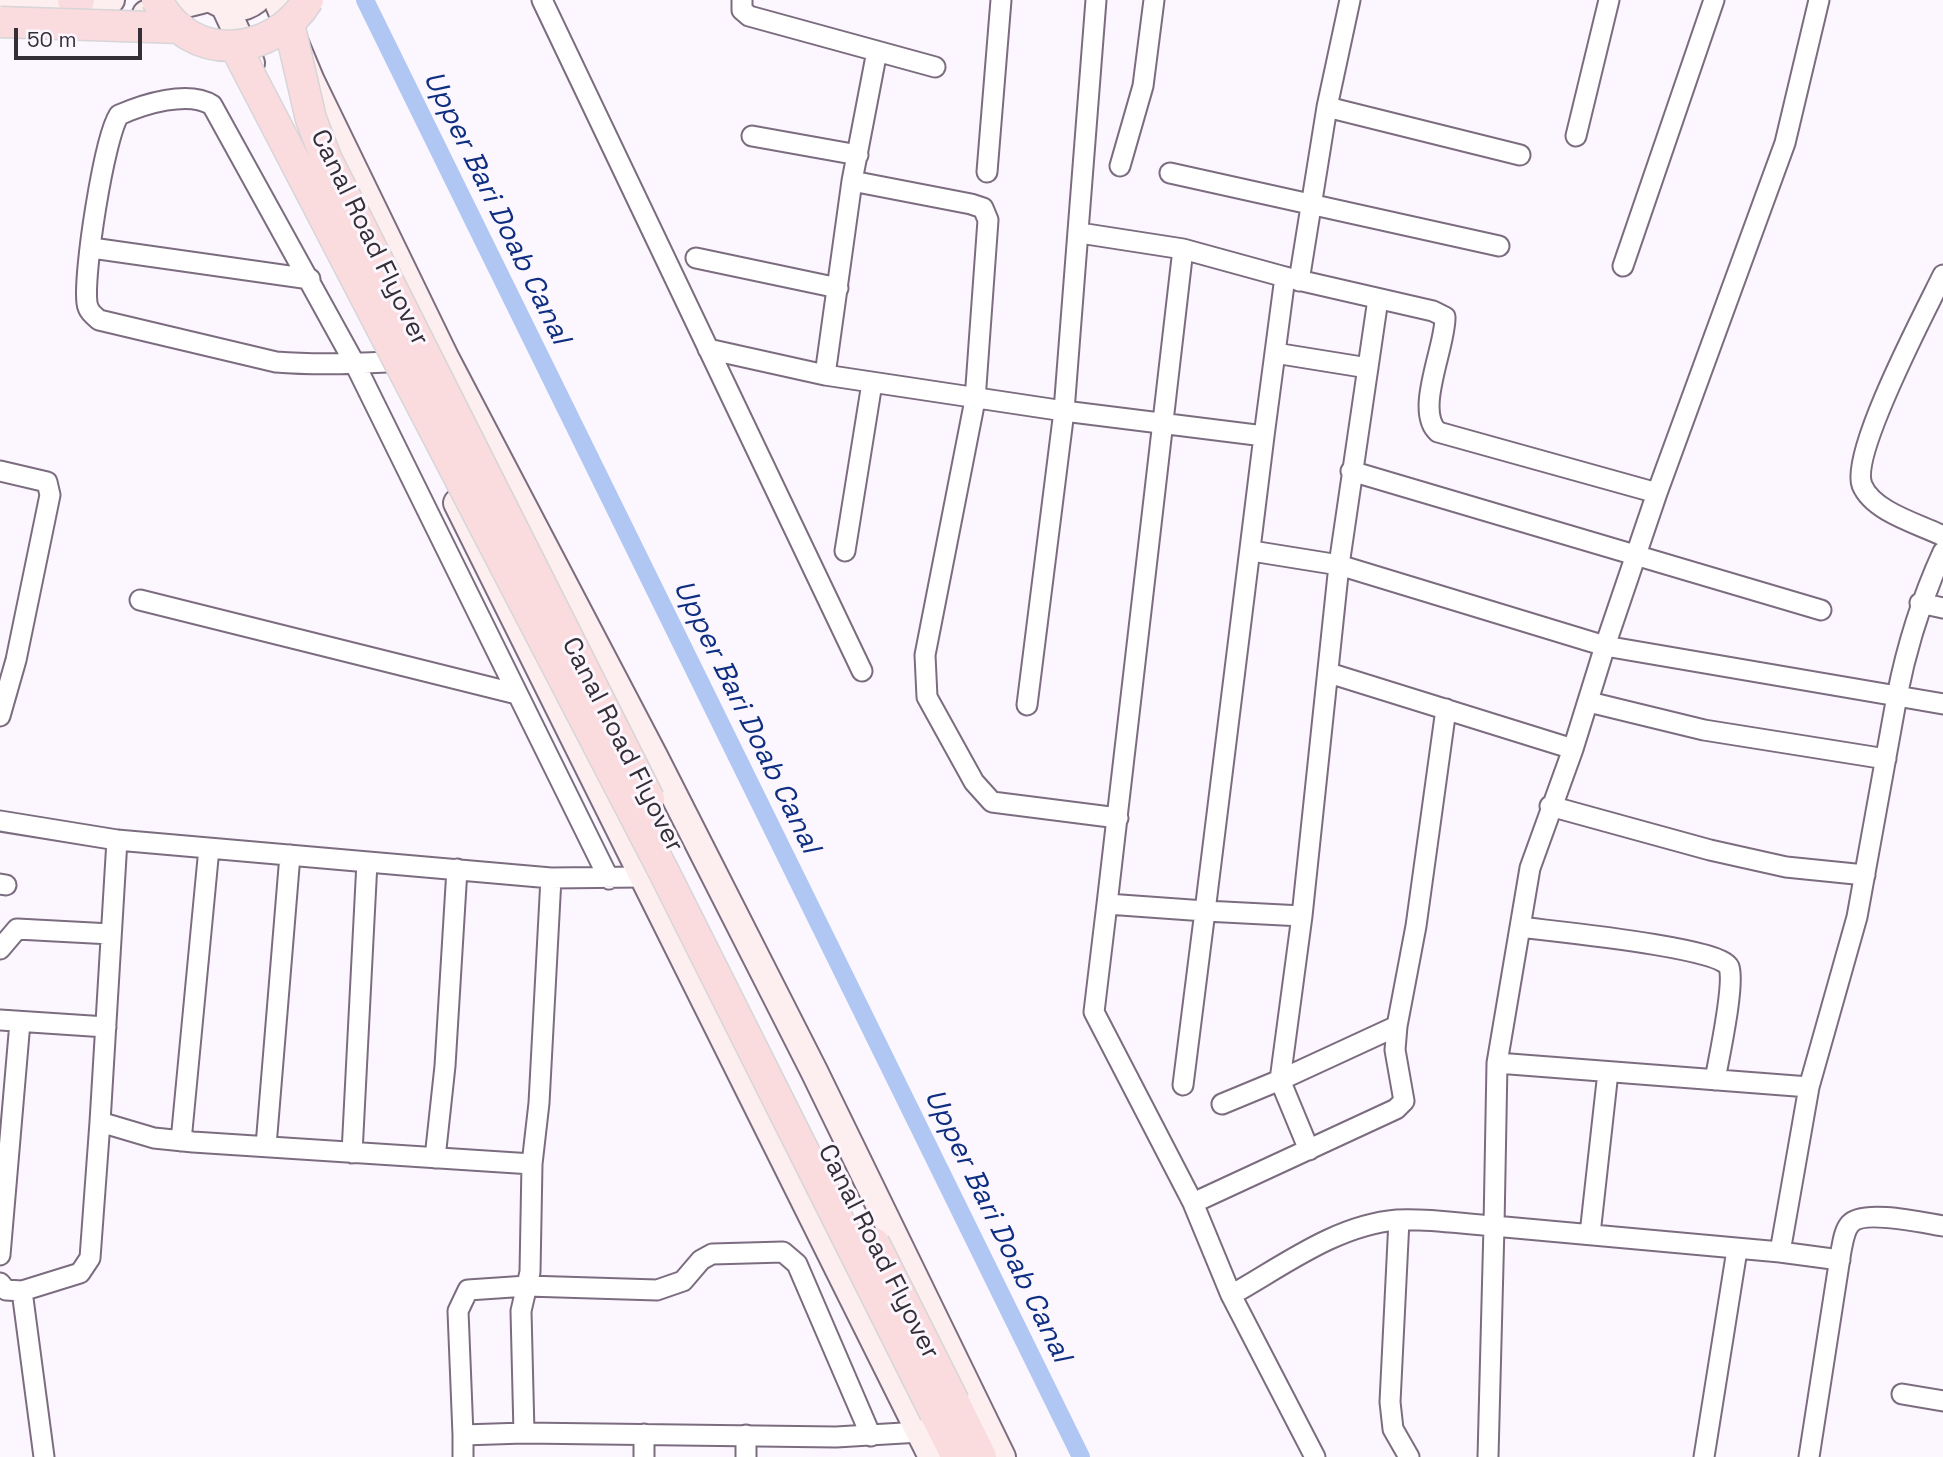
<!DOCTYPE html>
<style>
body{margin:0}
#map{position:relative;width:1943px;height:1457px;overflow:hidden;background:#fcf6fe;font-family:"Space Grotesk",sans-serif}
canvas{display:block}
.scale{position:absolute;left:14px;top:28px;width:128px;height:32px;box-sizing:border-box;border:4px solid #342e36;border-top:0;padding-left:9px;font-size:21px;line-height:24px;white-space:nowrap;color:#342e36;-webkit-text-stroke:5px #fcf6fe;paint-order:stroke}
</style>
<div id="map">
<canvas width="1943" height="1457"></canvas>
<div class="scale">50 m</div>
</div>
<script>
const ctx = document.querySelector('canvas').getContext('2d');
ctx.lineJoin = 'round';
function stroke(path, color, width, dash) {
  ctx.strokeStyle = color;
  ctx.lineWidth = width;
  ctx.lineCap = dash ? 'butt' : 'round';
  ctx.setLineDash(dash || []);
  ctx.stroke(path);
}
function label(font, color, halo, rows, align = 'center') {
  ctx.font = font + ' "Space Grotesk",sans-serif';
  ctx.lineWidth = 6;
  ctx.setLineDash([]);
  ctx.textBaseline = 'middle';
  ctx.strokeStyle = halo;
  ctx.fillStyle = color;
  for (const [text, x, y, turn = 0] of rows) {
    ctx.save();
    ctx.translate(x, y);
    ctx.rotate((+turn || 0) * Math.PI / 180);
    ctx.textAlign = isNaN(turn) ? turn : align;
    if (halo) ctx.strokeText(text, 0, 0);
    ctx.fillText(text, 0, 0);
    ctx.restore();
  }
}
stroke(new Path2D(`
 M365,0L1081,1457`), '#b0c7f4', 18);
const street = new Path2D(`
 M542,0L862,671
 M742,0V10L749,16L935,67
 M1096,0L1064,411L1264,436L1285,277L1433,311L1445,317C1446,346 1414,411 1438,432L1657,493L1785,143L1819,0
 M877,51L852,181L825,375L1064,411L1027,705
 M1327,107L1520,155
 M752,136L858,155
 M1576,136L1609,0
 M1120,166L1143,86L1154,0
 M987,172L1001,0
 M1170,173L1499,246
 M852,181L971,204L983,208L988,220L975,400L925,655L927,697L974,782L992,802L1118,818
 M1080,233L1183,249L1107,904L1205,911L1264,436
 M92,248L310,279
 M1183,249L1285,277
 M696,258L838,288
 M1623,266L1714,0
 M1943,275C1926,310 1850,453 1862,485C1873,512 1919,524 1943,536
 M1299,281L1327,107L1350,0
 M708,349L825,375
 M1275,353L1368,368
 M387,362C350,364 313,365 276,362L99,320C93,315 88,311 87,303C83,274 104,138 119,115C144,104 188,90 212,105L355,364L609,879
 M0,471L47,482L50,495L16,660L0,716
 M1351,471L1821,610
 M845,551L872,383
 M1252,551L1339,565L1378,299
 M140,600L517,694
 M1920,603L1943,608
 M1329,673L1573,749
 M1589,702L1704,730L1886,759
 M1550,806L1710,850L1786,867L1865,875
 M0,821L117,840L551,878L641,877
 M117,840L100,1122L154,1138L193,1142L532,1164L539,1103L551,878
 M0,884L6,885
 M1107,904L1094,1012L1193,1203L1231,1295C1283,1266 1336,1225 1397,1220C1428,1218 1462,1224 1494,1226L1497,1063L1530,868L1573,749L1605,646L1897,696C1907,645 1921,600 1943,552
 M1520,927C1549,931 1721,947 1729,967C1735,985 1719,1057 1715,1080
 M0,949L17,929L111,934
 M0,1020L106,1027
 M1497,1063L1809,1087L1857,917L1897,696L1943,704
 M1183,1085L1205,911L1302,916L1339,565L1605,646L1657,493
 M1222,1104L1280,1080L1302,916
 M181,1141L209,848
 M266,1146L290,855
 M1309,1150L1280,1080L1397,1026
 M352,1153L367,862
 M435,1158L445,1066L457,869
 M532,1164L530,1272L521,1311L524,1433L836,1437L920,1432
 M1193,1203L1396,1109L1404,1101L1395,1050L1397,1026L1416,926L1446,709
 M1399,1220L1390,1402L1393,1429L1409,1457
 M1590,1234L1608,1072
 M1780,1252L1840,1260
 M0,1255L20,1022
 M0,1283L6,1290L22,1291
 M1231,1295L1315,1457
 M1902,1394L1943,1401
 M524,1433L463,1435L458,1311L468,1290L527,1286L657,1290L683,1281L701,1260L712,1254L783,1252L797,1264L871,1436
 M644,1434V1457
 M44,1457L22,1291L80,1273L90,1258L100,1122
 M463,1457V1435
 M746,1457V1435
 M1488,1457L1494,1226L1780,1252L1809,1087
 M1704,1457L1737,1250
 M1809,1457L1841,1251C1843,1242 1844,1231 1850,1224C1863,1209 1924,1223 1943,1226`);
const secondary = new Path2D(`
 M213,0C227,8 242,11 256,0
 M277,0L311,81L445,357L654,756L814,1071L1002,1457
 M0,4L68,7L111,0
 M225,7L251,63
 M146,14L202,0
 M457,503L932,1457`);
const primary = new Path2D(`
 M73,0H79
 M954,1402L981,1457
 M935,1413L957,1457`);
stroke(street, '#7b6d7f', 23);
stroke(secondary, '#7b6d7f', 30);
stroke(primary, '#d6d5d7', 33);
stroke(street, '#fff', 19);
stroke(secondary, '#fdeeef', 26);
stroke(primary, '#fadcdf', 30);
const primaryBridge = new Path2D(`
 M157,0C190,65 273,57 308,0
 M0,22L180,28
 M289,24L311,119L326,158L649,799
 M235,46L664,872L935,1413
 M874,1243L954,1402`);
stroke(primaryBridge, '#d6d5d7', 33, []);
stroke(primaryBridge, '#fadcdf', 30);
label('26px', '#342e36', '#fcf6fe', [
 ["Canal Road Flyover",369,238,64],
 ["Canal Road Flyover",622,745,63],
 ["Canal Road Flyover",878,1252,63]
]);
label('italic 28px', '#0e2e81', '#fcf6fe', [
 ["Upper Bari Doab Canal",496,208,64],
 ["Upper Bari Doab Canal",746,717,64],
 ["Upper Bari Doab Canal",997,1226,64]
]);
</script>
